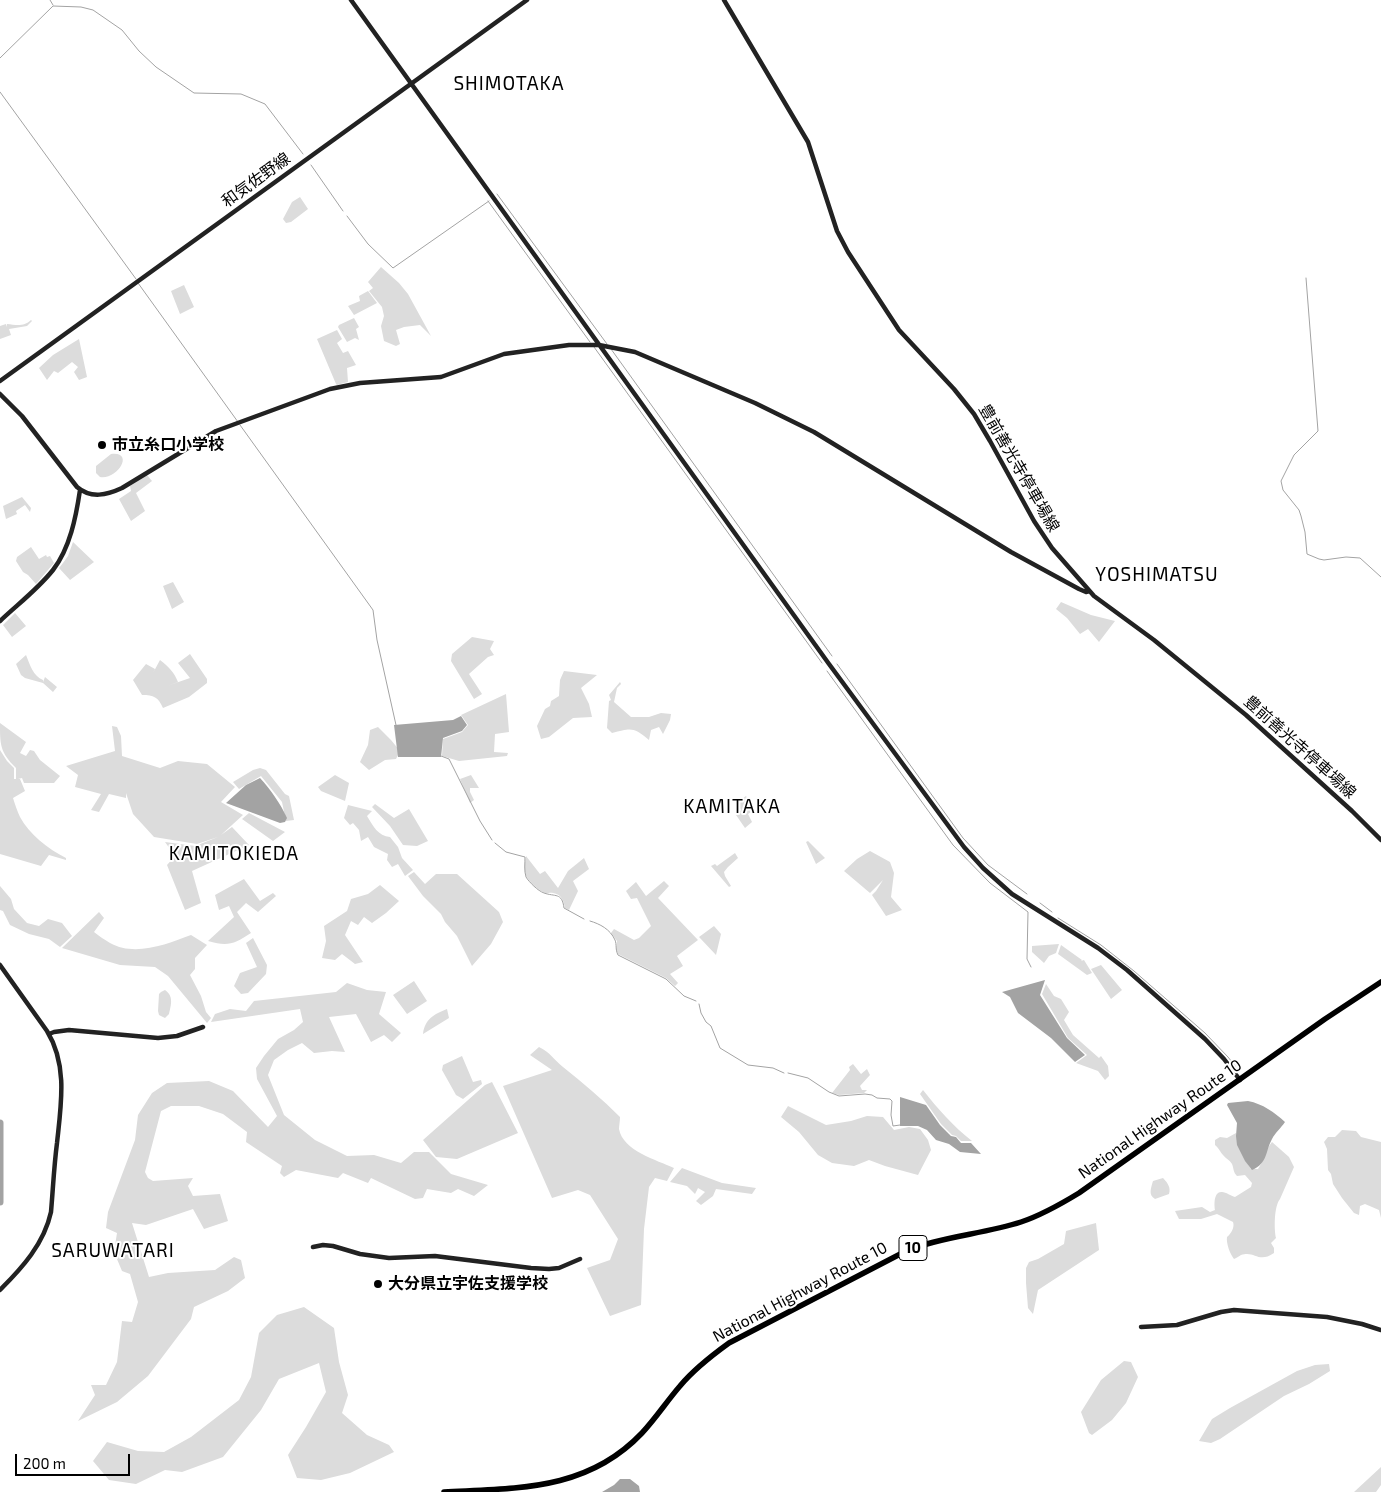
<!DOCTYPE html>
<meta charset="utf-8">
<style>
body{margin:0}
#map{position:relative;width:1381px;height:1492px;overflow:hidden;background:#fff;font-family:"Exo 2",sans-serif}
canvas{display:block}
.scale{position:absolute;left:15px;top:1454px;width:115px;height:22px;box-sizing:border-box;border:2px solid #000;border-top:0;padding-left:6px;font-size:15px;line-height:18px;white-space:nowrap;color:#000;-webkit-text-stroke:4px #fff;paint-order:stroke}
</style>
<div id="map">
<canvas width="1381" height="1492"></canvas>
<div class="scale">200 m</div>
</div>
<script>
const ctx = document.querySelector('canvas').getContext('2d');
ctx.lineJoin = 'round';
function fillPath(path, color) {
  ctx.fillStyle = color;
  ctx.fill(path, 'evenodd');
}
function stroke(path, color, width, dash) {
  ctx.strokeStyle = color;
  ctx.lineWidth = width;
  ctx.lineCap = dash ? 'butt' : 'round';
  ctx.setLineDash(dash || []);
  ctx.stroke(path);
}
function label(font, color, halo, rows, align = 'center') {
  ctx.font = font + ' "Exo 2","Noto Sans JP",sans-serif';
  ctx.lineWidth = 4;
  ctx.setLineDash([]);
  ctx.textBaseline = 'middle';
  ctx.strokeStyle = halo;
  ctx.fillStyle = color;
  for (const [text, x, y, turn = 0] of rows) {
    ctx.save();
    ctx.translate(x, y);
    ctx.rotate((+turn || 0) * Math.PI / 180);
    ctx.textAlign = isNaN(turn) ? turn : align;
    if (halo) ctx.strokeText(text, 0, 0);
    ctx.fillText(text, 0, 0);
    ctx.restore();
  }
}
fillPath(new Path2D(`
 M300,197L308,209L291,222L286,223L283,219L292,202Z
 M381,267L399,283L408,294L431,336L420,325L404,327L396,330L400,344L396,346L384,341L381,326L384,316L382,307L369,291L373,288L368,282Z
 M184,285L194,307L180,314L171,291Z
 M368,291L377,303L354,315L348,306L360,301L359,296Z
 M354,318L359,327L356,329L359,340L355,338L347,342L338,327L339,325Z
 M31,320L32,321L27,326L9,329L11,335L0,339V326L6,324L7,327V324C16,325 24,327 31,320Z
 M337,330L342,339L337,343L343,353L348,351L356,365L347,368L348,382L337,385L336,384L317,339Z
 M79,339L87,377L79,380L74,372L78,367L72,362L58,373L54,371L47,380L39,368L53,355Z
 M111,454C135,451 118,480 100,477L96,473V466Z
 M147,475L152,481L136,493L145,511L131,521L119,499L131,491L130,486Z
 M22,497L31,508L30,512L25,505L16,511L17,514L6,519L3,506Z
 M73,542L94,562L70,580L59,568L63,563L64,564L63,563L68,556Z
 M31,547L39,559L46,555L47,557L50,556L54,563L36,584L28,575L23,572L16,561L17,557Z
 M173,582L184,602L172,609L163,586Z
 M1061,602L1091,615L1115,621L1099,642L1088,629L1080,634L1067,618L1056,609Z
 M15,613L26,626L12,637L3,625Z
 M472,637L494,641L490,649L494,655L488,657L469,674L482,694L474,699L451,661L452,654Z
 M190,654L207,679V683L189,697L163,708C158,697 154,695 142,695L133,680L146,664L155,669L153,673L160,660C169,667 174,672 178,682L167,686L190,678L178,663Z
 M26,655C30,665 33,676 43,680V682L45,677L57,687L53,692L43,683L25,678L21,675L16,664Z
 M564,671L597,675L581,688L589,704L592,717L573,718L549,737L541,739L537,726L545,709L550,706L551,701L559,696L560,680Z
 M620,682L621,684L617,688L614,702L631,717H649L661,713L671,714L670,720L663,734L659,727L651,730L649,740C633,727 632,728 612,733L607,728L609,701L611,700L609,695Z
 M506,694L509,732L495,734L494,752L508,753L507,756L459,761L442,756L443,739L462,732L468,725L461,715Z
 M0,723L26,742L20,753L26,756L30,750L34,751L40,760L60,776L54,783H24L22,778L18,779H20L25,791L13,798C15,804 17,811 20,817C29,834 48,849 66,858V860L49,855L41,866L0,854V750L7,761L14,768V779H16V768C0,752 0,745 0,723Z
 M112,726L117,727L121,736L122,756L160,768L178,761L207,764L235,787L221,802L243,815L221,835L232,827L249,845L192,871L201,903L185,910L167,865L175,856L165,842L195,846L218,837L197,844L154,837L133,814L126,793V798L109,794L99,812L91,810L101,794L75,787L78,775L66,766L115,751Z
 M378,727L391,740L400,751L396,759L385,760L369,770L360,762L368,745L370,730Z
 M260,768L266,770L285,794L289,796L294,820L286,821L282,802L261,776L239,789L233,782L253,770Z
 M335,775L349,783L345,801L321,791L318,787Z
 M471,775L479,788H470V792L474,800L470,803L460,779Z
 M746,796L754,810L748,814L752,822L745,828L736,815L741,810L737,802Z
 M375,804L394,818L409,809L428,841L417,846L403,845L390,826L372,807Z
 M348,805L372,811L367,816C373,826 378,836 390,837L398,847L402,858L413,870L405,876L398,864L392,867L387,860L388,854L374,847L368,837L361,841L359,830L353,823L350,825L344,818Z
 M249,813L285,832L273,841L242,819Z
 M808,841L825,858L816,864L806,842Z
 M870,851L890,862L894,873L891,897L902,910L886,916L872,895L876,891L883,880L870,893L844,871L857,859Z
 M735,853L738,858L728,867L724,872L725,876L731,886L729,887L711,866L715,864L717,866Z
 M526,856L540,874L545,871L558,888L568,871L584,858L589,869L573,881L578,891L569,910L565,908C564,901 561,894 553,893C550,892 547,894 545,893C538,890 526,880 525,872C524,867 525,861 526,856Z
 M414,872L425,884L436,874H457L499,912L503,922L491,944L472,966L457,936L445,922L441,914L423,896L408,876Z
 M244,879L260,901L273,893L276,896L258,912L246,903L237,912L251,933C234,944 228,947 208,941L234,917L229,906L219,910L215,895Z
 M664,881L669,886L658,898L698,940L677,956L683,966L670,974L678,983L675,986L666,978L618,954L616,949L617,941L611,933L614,929L634,940L639,938L651,926L637,898L631,899L626,891L636,882L646,896Z
 M380,885L399,901L386,913L372,923L364,917L358,925L351,921L345,935L363,962L355,964L342,954L335,960L322,958L326,941L324,926L347,911L351,899L368,894Z
 M0,886L11,899L14,909L27,923L39,926L48,919L62,923L72,936L60,947L49,939L29,934L10,925L3,911L0,910Z
 M99,912L104,918L94,932C99,936 105,940 110,943C135,957 167,944 191,935L207,945L195,958V969L190,975L201,996L206,1012L211,1018L207,1023L168,976L155,967L120,965L62,948Z
 M714,926L721,934L716,955L699,937Z
 M253,938L267,965L266,974L248,993L241,994L234,986L240,973L257,967L246,943Z
 M1059,944L1056,953L1049,956L1044,963L1032,952V946Z
 M1061,945L1082,960L1081,961L1084,960L1092,973L1087,975L1058,954Z
 M1101,965L1122,990L1111,999L1091,969Z
 M414,981L427,1001L407,1014L393,995Z
 M347,983L367,990L386,992L379,1014L401,1033L392,1042L384,1035L371,1042L356,1014L329,1017L345,1052L332,1051L314,1053L302,1043L288,1050L274,1060L268,1075L284,1115L315,1140L347,1156L374,1155L401,1163L414,1152H429L451,1174L488,1185L474,1196L458,1189L451,1193L427,1189L423,1198L415,1199L371,1178L368,1183L343,1173L338,1178L296,1170L284,1177L280,1173L282,1166L246,1142L247,1132L223,1114L199,1106H171L161,1111L145,1172L148,1178L153,1181L193,1178L188,1186L193,1196L220,1194L228,1221L204,1229L193,1209L146,1225L132,1223L149,1277L168,1273L215,1270L234,1257L241,1260L245,1278L228,1291L194,1307L191,1319L148,1376L117,1402L78,1421L95,1395L91,1385H106L117,1362L122,1321L132,1322L138,1302L130,1274L122,1271L114,1252L117,1233L106,1228L108,1212L135,1140L138,1115L152,1093L167,1083L209,1081L233,1091L268,1127L277,1116L257,1079L256,1068L264,1056L278,1039L294,1030L303,1022L300,1009L211,1022L215,1014L230,1009L246,1011L254,1001L336,992Z
 M1046,984L1054,996L1061,999L1069,1012L1064,1020L1073,1035L1099,1058L1101,1056L1108,1066L1109,1076L1105,1080L1098,1071L1076,1063L1087,1055L1068,1038L1042,994Z
 M165,990C174,996 171,1005 169,1014L165,1018L159,1015L158,1011L159,994L161,992Z
 M447,1009L449,1018L423,1034C425,1019 434,1014 447,1009Z
 M539,1047C551,1053 553,1059 563,1067C583,1083 602,1099 620,1117C620,1121 619,1126 619,1129C623,1151 657,1160 674,1168L667,1181L655,1178L649,1187L644,1229L641,1305L610,1316L587,1268L610,1260L618,1239L590,1195L578,1190L552,1198L503,1086L552,1070L530,1055Z
 M462,1056L473,1082L481,1080L482,1084L463,1099L456,1095L442,1070L443,1065Z
 M853,1064L861,1074L867,1069L870,1075L860,1086L862,1090H867L864,1093L839,1095L832,1093L850,1070L849,1067Z
 M492,1082L518,1133L457,1159L436,1157L423,1140L485,1085Z
 M923,1090C938,1109 953,1126 972,1141H961L956,1136L952,1135L941,1124L920,1094Z
 M788,1106L826,1125L851,1121L867,1116L883,1117L894,1130L909,1127L920,1129L928,1140L931,1150L918,1175L885,1166L869,1160L854,1166L832,1163L818,1155L799,1132L781,1117Z
 M1342,1130L1356,1131L1361,1137L1381,1142V1218L1379,1210L1365,1204L1360,1206L1359,1215L1354,1213L1342,1198L1333,1184L1331,1174L1328,1170L1327,1149L1324,1142L1328,1137H1335Z
 M1236,1133L1245,1160L1251,1169H1258C1264,1161 1265,1150 1272,1142L1289,1157L1294,1167L1280,1199C1274,1206 1274,1229 1276,1238L1271,1243L1274,1248V1253C1258,1264 1255,1250 1241,1255C1239,1256 1237,1258 1234,1259C1230,1254 1226,1243 1227,1237C1231,1234 1235,1227 1233,1222L1217,1214L1201,1219H1179L1175,1211L1202,1207L1210,1212L1215,1210C1214,1204 1214,1191 1222,1192C1226,1192 1231,1196 1235,1197L1251,1187L1252,1183L1245,1175L1237,1176C1233,1172 1234,1169 1232,1164C1230,1160 1226,1159 1223,1155C1220,1152 1219,1148 1215,1145V1140L1220,1137L1227,1138Z
 M682,1168L722,1183L756,1188L752,1194L716,1189L713,1196L701,1205L696,1201L705,1192L698,1188L695,1194L687,1186L670,1182Z
 M1163,1178C1168,1183 1171,1188 1169,1194L1155,1199C1148,1195 1151,1188 1153,1181Z
 M1096,1223L1099,1250L1038,1290L1033,1314L1028,1308L1026,1283V1268L1029,1262L1038,1259L1064,1244L1066,1231Z
 M304,1307L334,1328L339,1362L348,1395L342,1413L367,1435L389,1445L394,1452L350,1473L321,1480L297,1478L288,1455L306,1427L326,1392L319,1363L279,1379L261,1410L223,1457L182,1472L165,1470L136,1484L109,1480L93,1461L107,1442L138,1451L164,1452L191,1437L239,1400L251,1377L259,1333L277,1315Z
 M1124,1361L1131,1362L1138,1377L1126,1403L1112,1420L1092,1435L1089,1433L1081,1412L1101,1380Z
 M1329,1364L1330,1371L1309,1384L1284,1396L1220,1439L1211,1443L1199,1441L1212,1419L1230,1408L1297,1371L1315,1365Z
 M1381,1467V1485L1376,1492H1354Z`), '#dcdcdc');
fillPath(new Path2D(`
 M461,716L467,725L462,731L443,738L441,757H398L394,725L453,720Z
 M260,778C271,790 280,803 287,818L285,822L280,823L226,803L246,785Z
 M1045,980L1040,995L1067,1038L1085,1055L1075,1062L1051,1038L1018,1013L1010,997L1002,992Z
 M900,1097L926,1105L940,1125L951,1136L956,1137L961,1143H971L981,1154L960,1152L949,1144L936,1140L927,1130L918,1126H900Z
 M1248,1101C1263,1104 1274,1112 1285,1122C1281,1128 1275,1133 1272,1139C1265,1152 1268,1163 1252,1170L1245,1161L1237,1145L1236,1136L1237,1123L1227,1105L1228,1103Z
 M620,1479H630L639,1486L640,1492H602L614,1485Z`), '#a3a3a3');
stroke(new Path2D(`
 M50,0L53,5
 M0,58L53,6L81,7L93,10L122,30L139,51L156,67L194,93L241,94L265,104L303,154
 M0,92L136,279
 M311,165L343,211
 M497,194L607,344
 M488,201L590,342
 M347,216L368,244L393,268L489,201
 M1306,278L1318,431L1294,455L1281,481L1283,490L1299,510L1301,516L1305,532L1307,554L1319,559L1324,560L1346,557L1360,558L1381,577
 M138,283L238,422
 M594,347L822,663
 M611,349L832,656
 M240,425L373,610L377,640L396,725
 M837,664L963,838L988,865L1027,894
 M827,671L953,845L990,883L1028,912L1027,959L1031,967
 M441,756L449,759L480,821L492,840
 M495,843L506,852L525,857C525,863 524,871 526,877C529,882 538,891 544,893C555,897 562,892 564,908L584,919
 M1040,903L1052,912
 M1058,918L1101,945L1134,971L1205,1033L1228,1057L1236,1067
 M590,921C600,924 610,929 615,940C617,945 615,949 618,955L666,979L684,996L696,1001
 M699,1004L701,1013L706,1022L711,1026L720,1048L748,1065L773,1068L784,1073
 M788,1073L808,1078L829,1092L839,1096L865,1094L872,1095L877,1098L890,1099L892,1101L891,1115L893,1126L900,1125`), '#a3a3a3', 1);
stroke(new Path2D(`
 M0,1123V1202`), '#a3a3a3', 7);
stroke(new Path2D(`
 M351,0L829,664L964,847L983,868L1012,894L1098,948L1127,970L1205,1039L1224,1059L1240,1080
 M724,0L808,142L837,231L848,252L899,330L954,389L974,414L990,441L1034,521L1052,548L1094,596L1154,640L1246,715L1352,811L1381,840
 M0,381L527,0
 M0,394L22,416L77,487C91,499 107,495 122,488L216,431L330,389L360,383L441,377L504,354L569,345H599L635,352L755,403L814,432L1011,552L1079,589L1086,592L1089,591
 M0,621C18,604 38,589 53,570C70,548 76,517 80,490
 M0,965L47,1031C68,1065 61,1105 57,1143C54,1166 53,1189 51,1212C44,1244 22,1268 0,1290
 M49,1034L54,1032L69,1030L158,1038L177,1036L203,1027
 M313,1247L323,1245L333,1246L360,1254L389,1258L435,1256L531,1268L549,1269L559,1268L580,1259
 M1141,1327L1177,1325L1221,1312L1234,1310L1327,1317L1362,1324L1381,1330`), '#222', 4.5);
stroke(new Path2D(`
 M444,1492C518,1488 587,1491 642,1433C656,1418 667,1401 680,1386C694,1369 711,1356 729,1343L908,1250C944,1236 984,1234 1021,1222C1042,1215 1061,1204 1079,1193L1325,1019L1381,982`), '#000', 5.5);
for (const [x, y, r, color] of [
 [102,445,5,"#000"],
 [378,1284,5,"#000"]
]) {
  const dot = new Path2D();
  dot.arc(x, y, r, 0, 2 * Math.PI);
  ctx.fillStyle = color;
  ctx.fill(dot);
  stroke(dot, '#fff', 2);
}
for (const [x, y, w] of [
 [913,1248,28]
]) {
  const box = new Path2D();
  box.roundRect(x - w / 2, y - 12.5, w, 25, 4);
  ctx.fillStyle = '#fff';
  ctx.fill(box);
  stroke(box, '#000', 1);
}
label('bold 15px', '#000', null, [
 ["10",913,1248]
]);
label('16px', '#000', '#fff', [
 ["和気佐野線",256,180,-36],
 ["豊前善光寺停車場線",1019,468,60],
 ["豊前善光寺停車場線",1300,747,42],
 ["National Highway Route 10",1160,1119,-35],
 ["National Highway Route 10",800,1292,-28]
]);
label('bold 16px', '#000', '#fff', [
 ["市立糸口小学校",112,445],
 ["大分県立宇佐支援学校",388,1284]
], 'left');
ctx.letterSpacing = '1px';
label('19px', '#000', '#fff', [
 ["SHIMOTAKA",509,84],
 ["YOSHIMATSU",1157,575],
 ["KAMITAKA",732,807],
 ["KAMITOKIEDA",234,854],
 ["SARUWATARI",113,1251]
]);
ctx.letterSpacing = '0px';
</script>
